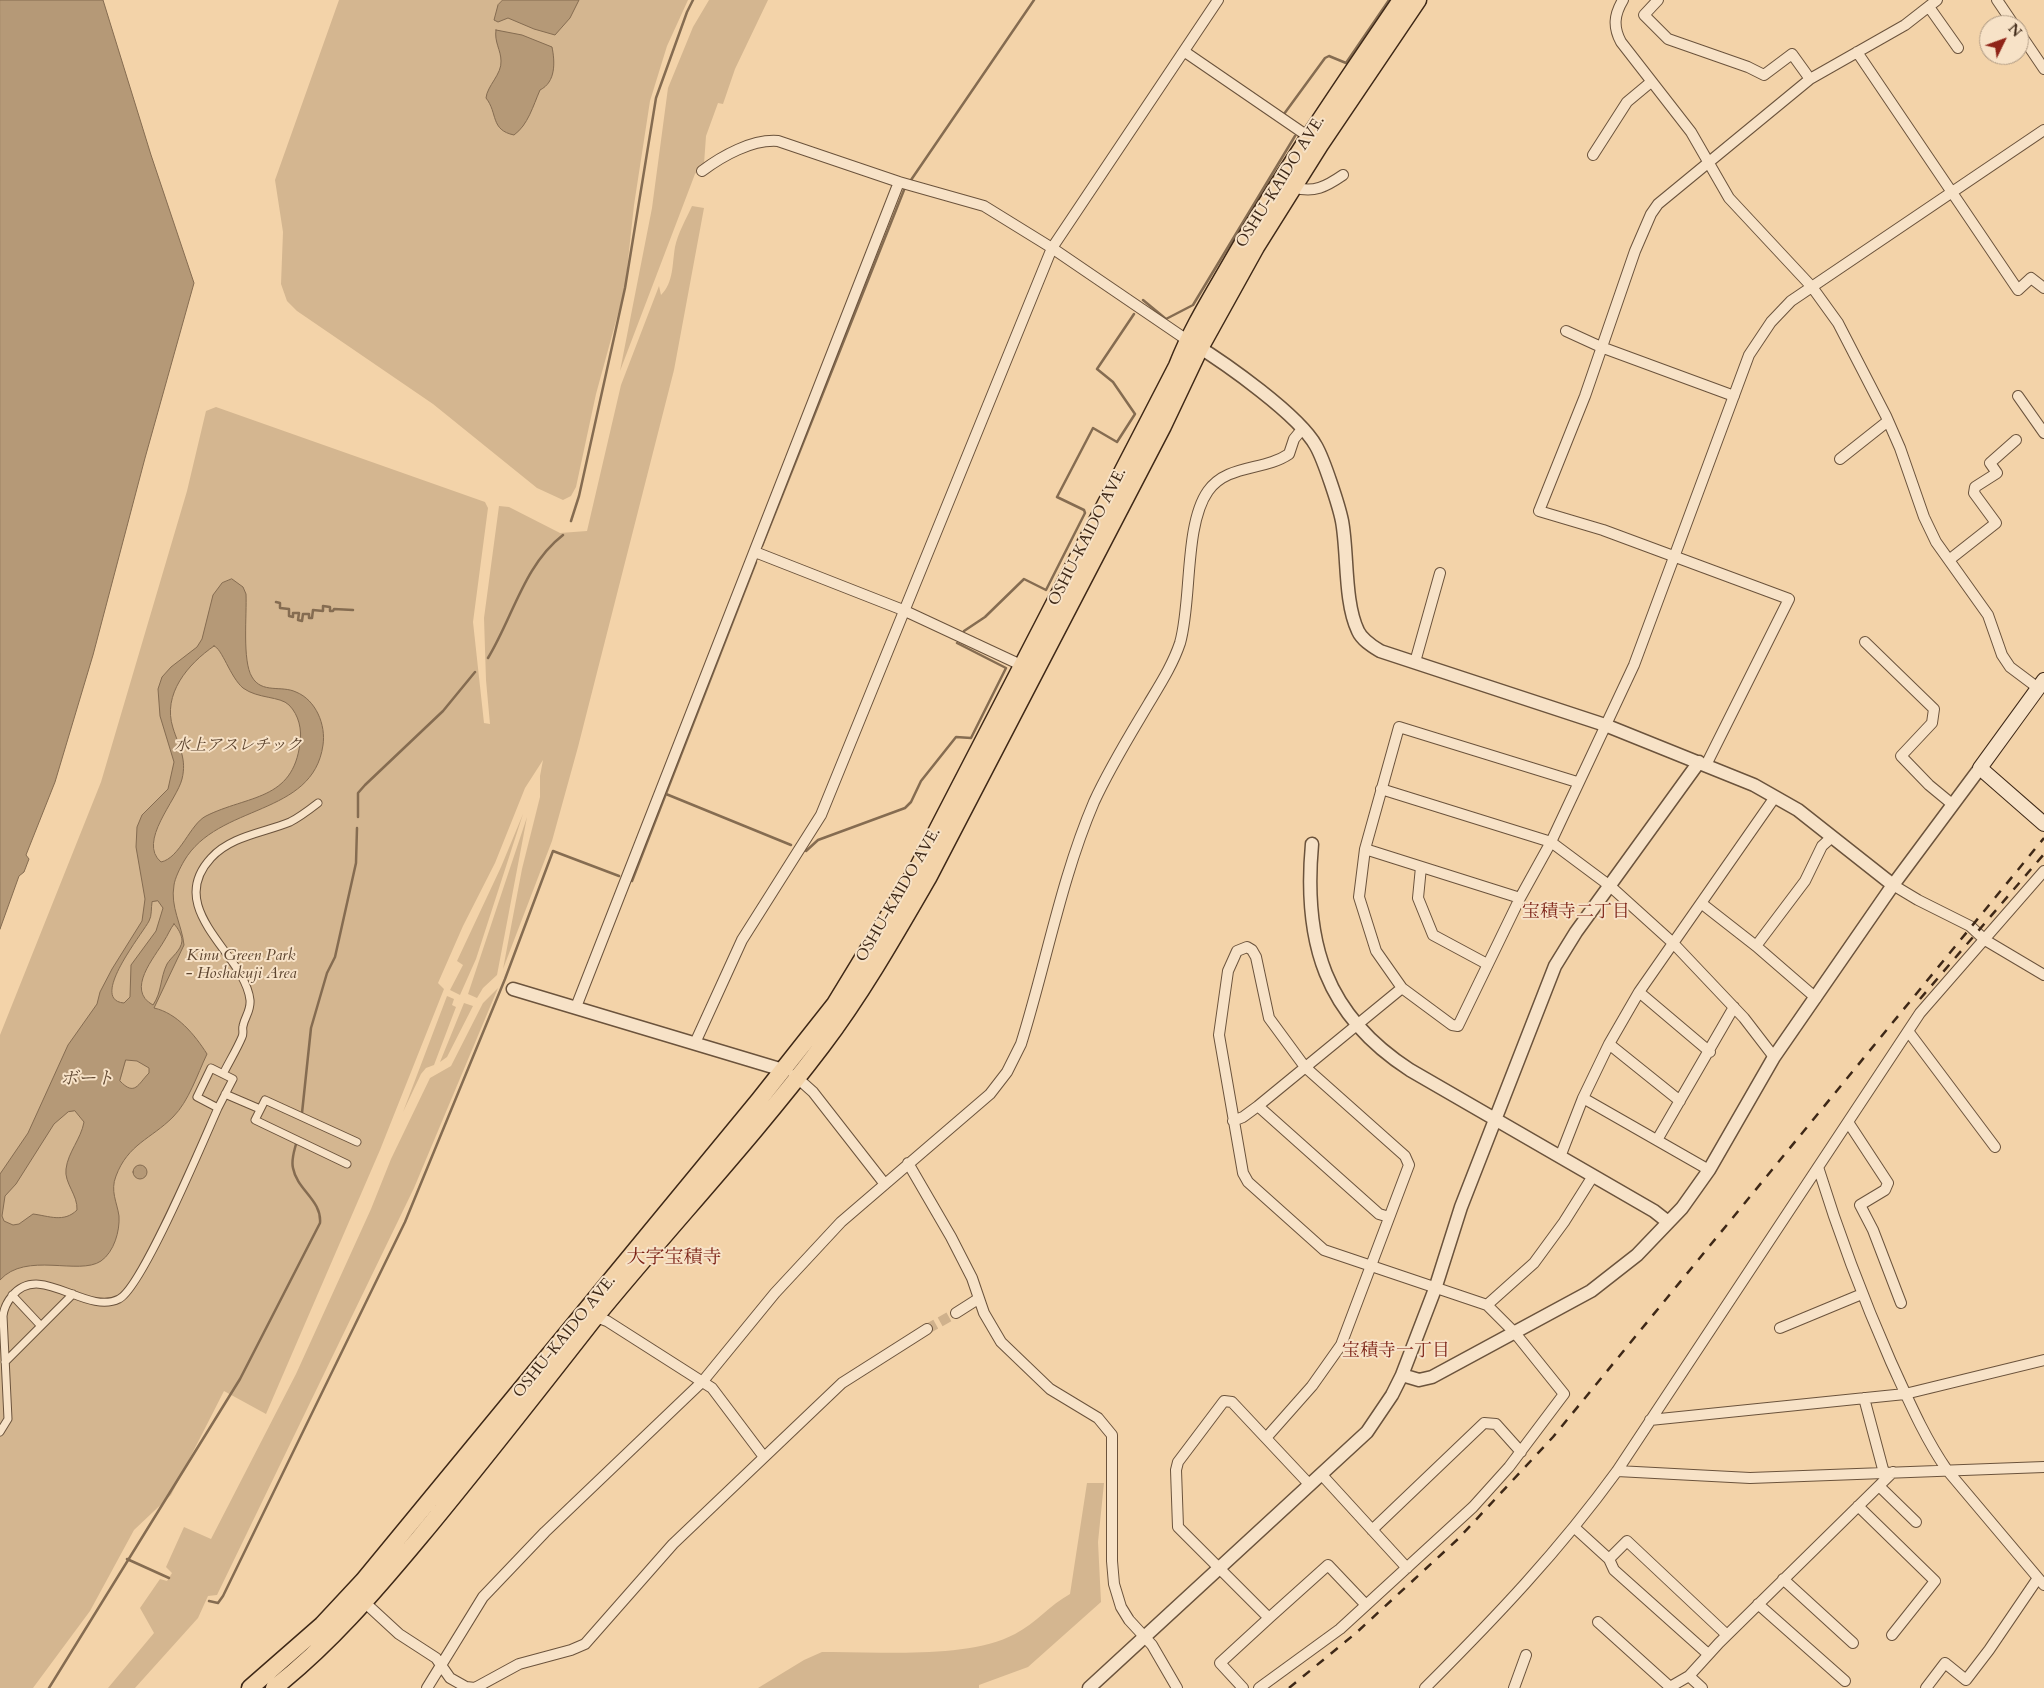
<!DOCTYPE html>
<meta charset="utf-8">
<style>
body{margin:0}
#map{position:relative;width:2044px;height:1688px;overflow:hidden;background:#f3d3a9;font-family:Cardo,serif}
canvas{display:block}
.north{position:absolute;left:1979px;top:15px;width:50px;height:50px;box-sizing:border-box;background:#f7e2c7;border:1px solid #ad9881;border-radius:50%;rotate:48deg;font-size:14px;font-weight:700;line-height:20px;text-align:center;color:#3e2817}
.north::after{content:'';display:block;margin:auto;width:18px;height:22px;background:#8f2418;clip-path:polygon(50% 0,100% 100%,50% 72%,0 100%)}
</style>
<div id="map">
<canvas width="2044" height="1688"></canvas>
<div class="north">N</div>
</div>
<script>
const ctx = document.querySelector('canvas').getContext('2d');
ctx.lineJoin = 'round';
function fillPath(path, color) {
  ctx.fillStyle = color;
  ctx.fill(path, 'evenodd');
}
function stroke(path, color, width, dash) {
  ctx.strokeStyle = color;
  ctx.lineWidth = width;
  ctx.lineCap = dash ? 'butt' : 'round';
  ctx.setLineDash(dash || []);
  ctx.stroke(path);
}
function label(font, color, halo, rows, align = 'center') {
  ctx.font = font + ' Cardo,"Noto Serif JP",serif';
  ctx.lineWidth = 4;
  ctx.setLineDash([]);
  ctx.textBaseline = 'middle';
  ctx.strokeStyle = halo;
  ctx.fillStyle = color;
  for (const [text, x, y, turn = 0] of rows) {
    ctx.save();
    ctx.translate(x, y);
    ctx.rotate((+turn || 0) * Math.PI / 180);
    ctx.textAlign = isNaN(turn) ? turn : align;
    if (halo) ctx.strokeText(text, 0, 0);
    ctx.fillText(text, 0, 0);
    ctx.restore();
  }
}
fillPath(new Path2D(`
 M339,0H688L667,46L650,101L634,205L625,288L596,394L576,487L571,496L563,500L537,488L433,404L297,311L287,301L281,284L283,232L275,180Z
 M709,0H768L735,69L723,104L718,103L706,136L704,164L695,174L620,371L652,208L668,88L693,27Z
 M692,206L704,208L674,370L578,747L552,841L503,969L522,869L540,797V776L543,760L525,788L495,863L463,926L438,983L444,989L380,1150L266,1414L224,1391L171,1495L134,1530L90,1611L33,1688H0V1035L101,782L187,491L206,411L216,407L485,502L488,508L473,622L484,723L490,724L486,680L484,618L499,506L509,507L560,533L587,531L621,385L659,286L661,295C674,282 672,264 675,247C678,233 686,219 692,206Z
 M523,814L476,959L460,995L450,990L463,965L457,961L501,867Z
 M527,817L497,975L483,988L477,998L468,994Z
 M498,988L414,1188L217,1595L208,1596L198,1618L135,1688H108L154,1633L140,1608L160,1579L167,1581L172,1573L166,1567L184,1527L211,1539L296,1374L371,1209L391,1159L430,1078L451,1066L483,1003Z
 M447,996L454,999L452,1005L456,1007L434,1065L426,1068L421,1074L403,1112Z
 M464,1003L473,1006L447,1057L440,1062Z
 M1087,1483H1104L1098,1542L1101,1602L1028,1667L979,1685V1688H758L804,1660L822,1652C879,1651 965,1660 1015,1634C1036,1623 1050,1605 1070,1594Z`), '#d4b690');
const water = new Path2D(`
 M0,0H103L151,155L194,283L145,458L93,655L55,782L26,855L29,859L24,872L19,876L0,929Z
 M503,0H579L570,18L555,35L534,29L508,18L498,22L494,20L498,5Z
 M496,30L522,35L552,47C555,62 556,82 540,90C533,106 528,125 514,135C490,130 498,113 486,98C487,86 502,74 501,61C501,50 494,42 496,30Z
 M232,579L243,587L246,594C247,614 242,661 252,677C262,694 281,685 296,692C316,700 326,725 323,745C313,817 218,803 184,861C180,868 175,878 174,885C170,907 182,925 184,945L154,1008C177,1013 195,1035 207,1054C197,1075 189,1101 173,1117C151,1139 128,1144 116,1176C110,1191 117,1202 119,1216C120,1231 114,1252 101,1261C79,1276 26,1251 0,1280V1174L28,1133L68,1045L97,1004L100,992L112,969L142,921L145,899L136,847L137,827L142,815L168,789L174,762L160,716L158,689L162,677L171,667L197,647L202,639L213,595L222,583ZM214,646C222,648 230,677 243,688C258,699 280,696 289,705C299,715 302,730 300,743C293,801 248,795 206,816C190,824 180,858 161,862C137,842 177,800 182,779C187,759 179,747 173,728C162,694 188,664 214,646ZM158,901L163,908L156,931L131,965L130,997L124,1003C88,1000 143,933 149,921C152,916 151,908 152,902ZM174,924C178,928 182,935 182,941C181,951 171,957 167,964C160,978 162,992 153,1005C125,990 155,957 164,941C168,935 170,929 174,924ZM126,1060L137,1061L149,1068V1073C138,1084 135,1097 120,1081ZM75,1111L84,1122C81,1139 68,1152 66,1169C64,1183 78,1195 77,1210C64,1223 49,1216 33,1214L19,1224L13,1225L4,1221L2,1216L5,1196L16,1184L54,1124L68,1112Z
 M133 1172a7 7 0 1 1 14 0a7 7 0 1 1-14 0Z`);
fillPath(water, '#b59977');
stroke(water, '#856c51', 1);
stroke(new Path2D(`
 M1284,114L1325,58L1329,56L1346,63L1389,0
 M911,180L1034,0
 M1143,300L1166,319L1193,305L1295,136
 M571,521L579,496L625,288L656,98L687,12L693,0
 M762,546L904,190
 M276,602L280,603V608L289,609V616L293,617V613H299L298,620L302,621L303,614H309V618H312L313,610L323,611V606L330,607V611H333L334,609L353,610
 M964,631L985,617L1024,579L1046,590L1085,513L1084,510L1057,497L1093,428L1117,442L1135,414L1113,382L1097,369L1134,314
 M488,658C513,617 524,565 563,535
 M666,794L791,845
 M358,817V793L365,785L443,711L475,672
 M806,851L818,840L905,808L911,802L921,781L956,737L971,738L1006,668L957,643
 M632,881L756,562
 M302,1113L311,1028L327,973L335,957L356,863L357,828
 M127,1559L169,1578
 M209,1601L218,1603L223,1596L405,1222L505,979L553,851L619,876
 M49,1688L240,1379L320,1223C322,1200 297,1190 293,1168C291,1160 294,1152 296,1144`), '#856c51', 2.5);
stroke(new Path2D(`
 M927,1329L956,1313`), '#cfb18c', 10, [10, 5]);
const pedestrian = new Path2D(`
 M211,1068L233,1079L218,1108L197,1097Z
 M223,1074C229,1062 237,1049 242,1037C244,1033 242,1029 243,1026C245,1016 251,1011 250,1000C245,954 163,910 211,858C231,836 263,833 290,822C300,817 309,810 318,803
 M225,1094L260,1109
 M347,1164L255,1120L265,1100L357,1142
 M12,1295L41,1326
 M5,1362L73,1294
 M0,1432L8,1419L3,1316C4,1307 7,1302 12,1296C40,1261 86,1316 119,1299C142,1288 204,1139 218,1108`);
const minor = new Path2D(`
 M1623,0C1614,15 1613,27 1621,42L1691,132L1729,198L1812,287L1838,323L1886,416L1900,448L1924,517L1936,542L1988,615L2002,655L2010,667L2038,688
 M1658,0L1644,15L1668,39L1748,67L1764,75L1792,54L1810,79
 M1997,0L2014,25
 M1929,7L1958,48
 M2019,32L2044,69
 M1185,52L1309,137
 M1857,52L2018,290L2031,278L2044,288
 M1593,155L1627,102L1651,82
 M702,171C722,156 752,139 778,141L899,182L984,206L1052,248L1187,340
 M1294,187C1313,194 1327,186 1343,175
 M1566,331L1601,347L1734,396
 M2018,396L2044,433
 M1840,459L1888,421
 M755,552L903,610L1021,665
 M1949,560L1996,523L1974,493L1975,487L1997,473L1990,463L2016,440
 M1865,642L1934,709L1932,723L1901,756L1929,785L1952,804
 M1415,662L1440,573
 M1706,765L1789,599L1603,530L1539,511L1585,396L1635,251L1651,214L1658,204L1810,79L1905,25L1937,0
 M1577,782L1399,727L1365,849L1359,897L1376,951L1402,988L1452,1025L1458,1026L1520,898L1551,842L1634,665L1749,355L1771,322L1791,301L2044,130
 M1381,789L1551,842L1610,886L1673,943L1744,1018L1774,1057
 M1365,849L1520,898
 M1421,867L1418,898L1433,935L1487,964
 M1893,885L1918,900L1970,926L1985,940L2044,975
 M1701,903L1756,946L1805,881L1822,846L1832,837
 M1756,946L1816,998
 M1639,992L1710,1052
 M576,1007L899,182
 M1908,1031L1995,1147
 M695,1043L742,940L821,815L1052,248L1218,0
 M1609,1044L1680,1101
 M794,1075L813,1092L884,1183
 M1258,1106L1379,1214L1389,1217
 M1233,1121L1243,1117L1258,1106L1402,988
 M1848,1122L1888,1183L1885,1190L1860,1205L1873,1230L1901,1303
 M1657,1140L1734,1007
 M1560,1157L1583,1098
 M908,1163L951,1237L972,1278L984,1313L1001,1342L1050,1389L1098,1418L1112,1435V1561L1114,1584L1121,1607L1129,1620L1152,1645L1177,1688
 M1818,1167C1839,1235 1862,1296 1891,1362C1908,1399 1924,1437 1947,1470L2044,1585
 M1709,1170L1583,1098L1609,1044L1639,992L1775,797
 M1487,1305L1534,1263L1564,1222L1593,1176
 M956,1313L978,1299
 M596,1317L607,1321L712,1388L764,1457
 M1780,1328L1862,1294
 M1864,1398L1884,1473
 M1650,1420L1905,1394L2044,1360
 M1617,1471L1750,1478L2044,1467
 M1321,1474L1407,1568
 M1879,1486L1916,1522
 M1858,1506L1935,1581L1892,1635
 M1575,1528L1609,1559L1614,1570L1708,1654
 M1372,1530L1484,1423L1496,1424L1521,1452
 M1609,1559L1627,1541L1727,1635
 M1783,1579L1853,1643
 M361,1599L399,1634L436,1658L450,1678L466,1687L475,1688L519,1664L571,1650L585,1644L673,1544L842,1383L927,1329
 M1758,1604L1845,1681
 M1269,1618L1328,1565L1366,1605
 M1598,1622L1670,1687L1689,1676
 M427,1688L483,1597L545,1532L703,1381L775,1293L841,1222L990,1094L1007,1072L1021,1044C1046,964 1061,879 1094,802C1110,767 1130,735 1149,703C1161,683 1173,664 1180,643C1192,602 1184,525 1208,491C1227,464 1264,471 1289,454L1294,439L1303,428
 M1243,1688L1220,1663L1269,1618L1178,1527L1176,1470L1178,1462L1224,1401L1232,1402L1309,1484
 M1259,1688L1340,1629L1473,1507L1509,1467L1564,1394L1515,1333L1487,1305L1324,1250L1248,1182L1243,1173L1219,1035L1228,971L1237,951L1247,947L1252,950L1256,957L1269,1018L1305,1067L1405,1156L1409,1165L1341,1345L1312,1386L1266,1438
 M1425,1688C1495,1618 1559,1551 1617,1471L1920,1013L2044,871
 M1514,1688L1526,1655
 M1702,1688L1689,1676L1719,1643L1893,1472
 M1926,1688L1945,1663L1966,1680L1989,1650L2038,1578`);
const tertiary = new Path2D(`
 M1194,344C1225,363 1299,415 1316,446C1324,460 1339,506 1342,521C1348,553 1344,602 1358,631C1362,640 1372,646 1380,651L1605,725L1754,785L1798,810L1893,885
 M1312,844C1303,942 1325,1015 1410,1070L1654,1211L1668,1222
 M513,989L783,1070
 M1402,1375L1435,1289L1461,1207L1555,966L1576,932L1699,762
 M1089,1688L1367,1432L1392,1395L1402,1375L1419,1380L1432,1377L1591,1291L1637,1255L1682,1208L1709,1170L1774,1057L1893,885L1980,768`);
const secondary = new Path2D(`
 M2044,680L1980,768L2044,824`);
const trunk = new Path2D(`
 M250,1688L322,1625L363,1581L759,1100L835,1004L916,871L1177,366C1191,330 1211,298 1230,265C1282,174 1342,87 1401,0
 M274,1688C329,1645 375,1591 420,1537C479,1466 536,1393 593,1320C668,1228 750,1141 822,1046C862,993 895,935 928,878L1163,426L1200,348L1256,247L1320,145L1418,0`);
stroke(pedestrian, '#6b533c', 9);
stroke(minor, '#6b533c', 12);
stroke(tertiary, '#6b533c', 15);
stroke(secondary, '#3e2817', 16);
stroke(trunk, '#3e2817', 19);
stroke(pedestrian, '#f7e2c7', 7);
stroke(minor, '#f7e2c7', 10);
stroke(tertiary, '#f7e2c7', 12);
stroke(secondary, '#f7e2c7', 14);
stroke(trunk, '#f3d3a9', 16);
stroke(new Path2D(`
 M1920,999L2044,854
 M1289,1688L1356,1633L1458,1539L1553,1437L2044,838`), '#3e2817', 2.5, [9, 9]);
label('16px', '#3e2817', '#f7e2c7', [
 ["OSHU-KAIDO AVE.",1281,182,-58],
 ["OSHU-KAIDO AVE.",1088,537,-63],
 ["OSHU-KAIDO AVE.",899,895,-60],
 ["OSHU-KAIDO AVE.",565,1337,-51]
]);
label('italic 16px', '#5c442f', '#f7e2c7', [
 ["水上アスレチック",238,746],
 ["Kinu Green Park",241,956],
 ["- Hoshakuji Area",241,974]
]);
label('18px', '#7a1f14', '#f7e2c7', [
 ["宝積寺二丁目",1576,913],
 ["宝積寺一丁目",1396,1352]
]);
label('italic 18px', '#624a34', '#f7e2c7', [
 ["ボート",87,1080]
]);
label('19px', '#7a1f14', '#f7e2c7', [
 ["大字宝積寺",674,1259]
]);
</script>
